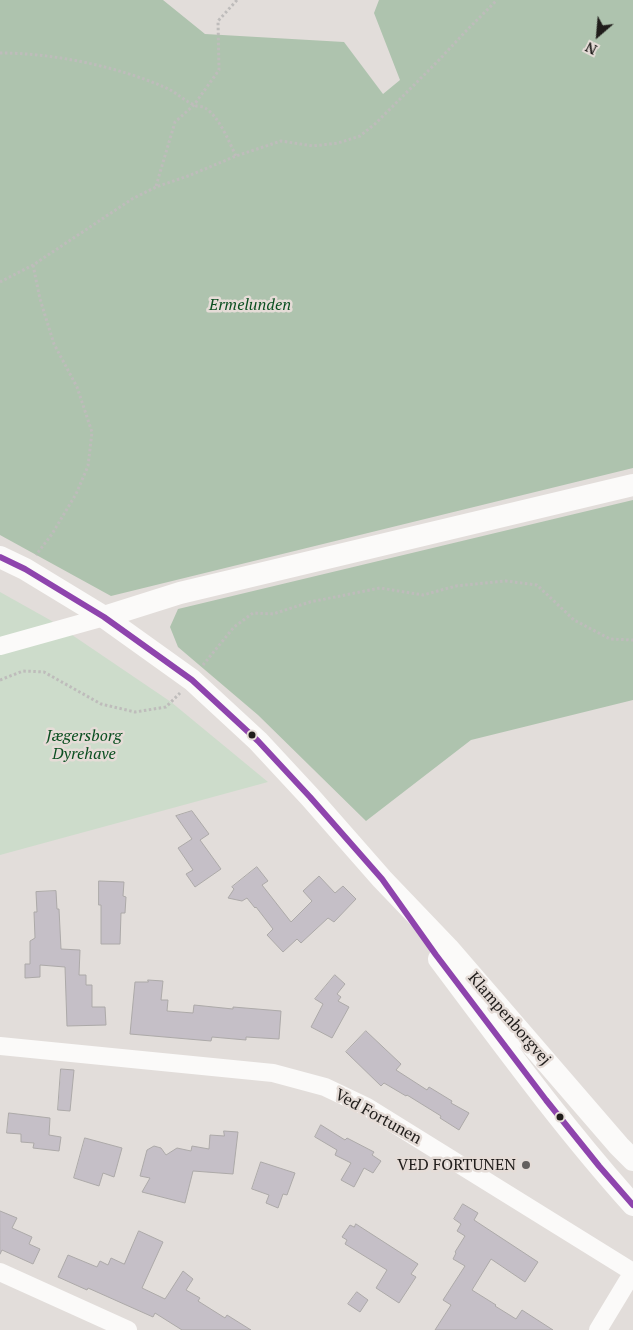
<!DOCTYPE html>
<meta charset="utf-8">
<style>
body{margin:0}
#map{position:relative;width:633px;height:1330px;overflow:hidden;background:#e2ddda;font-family:"PT Serif",serif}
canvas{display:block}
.north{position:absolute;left:573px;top:10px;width:50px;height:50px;-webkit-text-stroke:4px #e5dcd7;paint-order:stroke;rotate:207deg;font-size:14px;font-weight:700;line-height:20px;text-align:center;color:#201d1b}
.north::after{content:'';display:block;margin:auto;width:18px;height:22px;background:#201d1b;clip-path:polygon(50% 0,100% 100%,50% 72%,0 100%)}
</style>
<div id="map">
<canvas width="633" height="1330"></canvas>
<div class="north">N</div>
</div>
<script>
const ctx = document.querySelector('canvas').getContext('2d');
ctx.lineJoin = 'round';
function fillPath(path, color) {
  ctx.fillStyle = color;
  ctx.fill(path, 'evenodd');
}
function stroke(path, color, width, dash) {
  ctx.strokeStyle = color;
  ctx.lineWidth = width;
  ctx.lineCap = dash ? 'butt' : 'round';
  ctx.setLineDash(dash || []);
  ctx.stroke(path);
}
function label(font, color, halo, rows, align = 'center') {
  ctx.font = font + ' "PT Serif",serif';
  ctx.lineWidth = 5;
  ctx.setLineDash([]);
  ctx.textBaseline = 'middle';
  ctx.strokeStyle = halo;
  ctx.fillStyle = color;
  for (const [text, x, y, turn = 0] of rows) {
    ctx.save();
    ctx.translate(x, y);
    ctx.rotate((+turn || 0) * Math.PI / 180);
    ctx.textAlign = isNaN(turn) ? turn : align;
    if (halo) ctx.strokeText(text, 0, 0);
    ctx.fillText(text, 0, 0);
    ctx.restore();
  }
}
fillPath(new Path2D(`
 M0,592L50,620L171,702L268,782L0,855Z`), '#cddccb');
fillPath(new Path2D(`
 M0,0H163L205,34L344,42L383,94L400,80L374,13L379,0H633V468L111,596L0,535Z
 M633,500V700L471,740L366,821L258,715L178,647L170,627L178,609Z`), '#aec3ae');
const building = new Path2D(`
 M192,811L209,834L200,840L221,869L195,887L186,874L193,870L178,848L192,839L176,816Z
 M257,867L268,881L262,885L291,922L312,901L303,891L319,876L335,893L343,886L356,899L334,922L328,918L301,943L297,939L283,952L267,935L273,929L256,907L255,908L247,898L242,901L228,898L234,889L232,887Z
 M99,881L124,882L123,896L126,897L125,913H121L120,944H101V905H99Z
 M56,891L57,909H59L61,949L80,950L79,975H86V985H92V1007H105L106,1025L67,1026L65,967L40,965V977L25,978V964H30V941L35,938L34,912H37L36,892Z
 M335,975L345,984L337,994L341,997L338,1001L349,1007L332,1038L311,1027L323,1004L315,999Z
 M148,980L163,981L161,1000H168L167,1011L193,1013L194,1005L233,1009V1007L281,1011L279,1039L246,1037V1040L212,1037L211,1041L130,1034L135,982H148Z
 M366,1031L401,1064L396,1070L427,1090L429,1087L452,1101L451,1103L469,1113L459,1130L440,1118L441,1116L407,1095L406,1096L384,1083L381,1086L346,1052Z
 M61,1069L74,1070L70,1111L58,1110Z
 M9,1113L50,1118L49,1135L61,1137L59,1151L33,1148L34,1143L21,1142V1134L7,1133Z
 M321,1125L345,1140L347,1138L374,1152L372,1155L381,1161L373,1173L364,1168L354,1187L341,1180L351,1163L335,1155L337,1150L315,1137Z
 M224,1131L238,1132L233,1174L193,1171L185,1203L142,1192L150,1178L140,1176L147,1150L154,1146L161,1148L166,1155L177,1148L191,1151L192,1146L209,1149L210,1135L224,1136Z
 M85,1138L122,1148L114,1177L103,1173L99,1186L74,1178Z
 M261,1162L295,1173L287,1195L283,1194L278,1208L266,1203L269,1195L252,1189Z
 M463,1204L478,1213L474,1220L538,1262L525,1282L491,1259L472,1290L496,1305L495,1306L516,1319L522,1310L553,1330H435L451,1305L443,1300L465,1266L453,1259L456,1253L455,1252L465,1236L457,1231L461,1224L454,1219Z
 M0,1211L17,1218L12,1228L32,1237L29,1244L40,1249L33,1264L2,1250L0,1254Z
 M356,1224L418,1264L411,1274L416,1277L399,1303L376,1288L387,1270L345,1244L347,1240L342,1237L350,1225L354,1227Z
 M139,1231L163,1242L142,1288L165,1299L183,1271L193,1279L186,1290L200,1298L198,1301L225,1318L227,1315L251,1330H182L155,1313L153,1317L88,1288L87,1290L58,1277L68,1255L97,1267L100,1261L108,1265L111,1258L124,1264Z
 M357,1292L368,1300L360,1312L348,1304Z`);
fillPath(building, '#c5bfc7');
stroke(building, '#aca9a8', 1);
stroke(new Path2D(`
 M0,53C52,53 116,66 164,87C175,91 183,100 194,105C197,107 202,106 205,108C219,116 229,142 236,156
 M156,186L175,122L194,105L219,70L218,21L237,0
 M33,265L40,299L54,344L77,387L92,432L88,466L76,494L52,534L36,555
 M0,282L33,265L132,199L156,187L188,176L236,156L281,141L313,146L338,143L360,136L376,123L439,60L466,31L497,0
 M203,665L234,627L253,613L273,614L310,602L380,588L423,595L456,586L506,581L537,585L574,620L610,639L633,640
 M0,680L23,671L44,672L101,704L135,712L166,707L180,693`), '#bebcbb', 3, [2.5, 2.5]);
stroke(new Path2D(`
 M0,646L104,617
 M0,1046L273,1073L325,1087L367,1107L633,1272
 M0,1272L128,1330
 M598,1330L633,1272`), '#fbfaf9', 18);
stroke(new Path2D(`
 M0,557L25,569L104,617L192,680L258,741L310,797L382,879L448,948L619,1146L633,1160
 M104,617L180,593L633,485
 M439,959C502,1043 563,1127 633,1205`), '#fbfaf9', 22);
stroke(new Path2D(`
 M0,557L25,569L104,617L192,680L258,741L310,797L382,879L436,955L546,1100L599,1166L633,1205`), '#8e44ad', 6);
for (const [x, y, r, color] of [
 [252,735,4.5,"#201d1b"],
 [560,1117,4.5,"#201d1b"],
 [526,1165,5,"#64605e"]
]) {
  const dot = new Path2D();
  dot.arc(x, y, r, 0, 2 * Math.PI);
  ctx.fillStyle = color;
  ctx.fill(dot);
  stroke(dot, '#e5dcd7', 2);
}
label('italic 16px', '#0b4f21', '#e5dcd7', [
 ["Ermelunden",250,305],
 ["Jægersborg",84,736],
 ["Dyrehave",84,754]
]);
label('16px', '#201d1b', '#e5dcd7', [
 ["Klampenborgvej",509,1019,49],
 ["Ved Fortunen",378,1117,29]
]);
label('16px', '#201d1b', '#e5dcd7', [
 ["VED FORTUNEN",516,1165]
], 'right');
</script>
